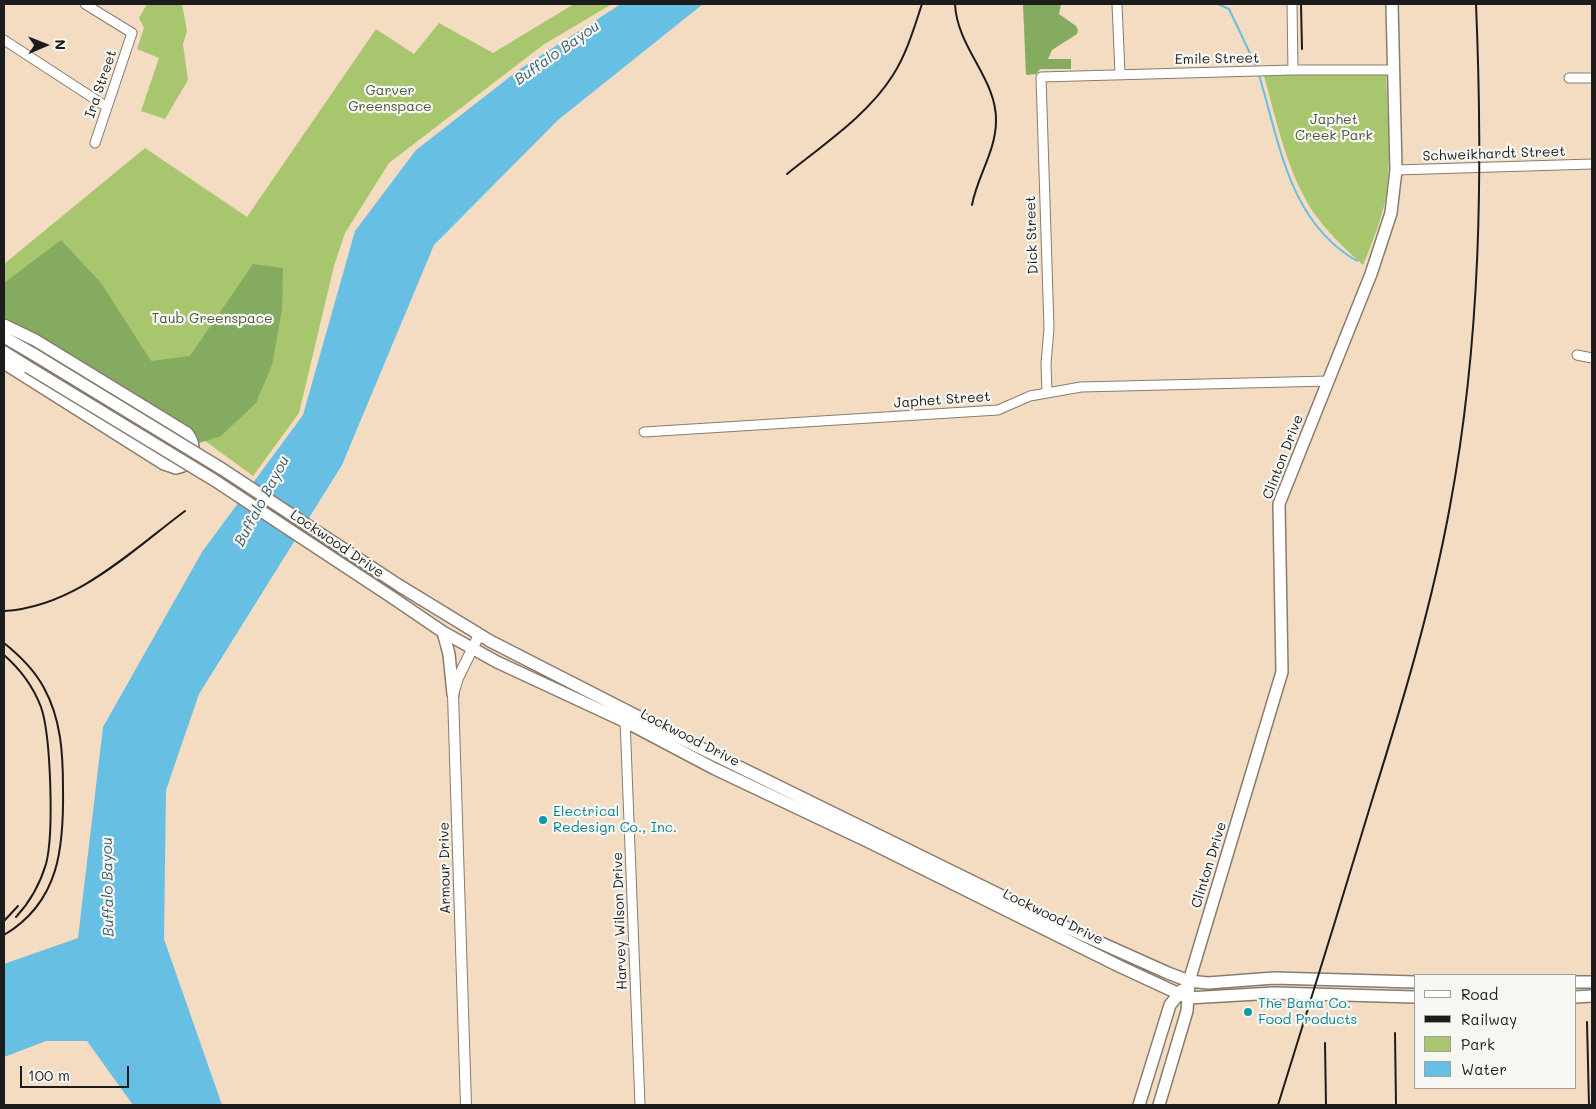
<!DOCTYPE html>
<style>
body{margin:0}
#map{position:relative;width:1596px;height:1109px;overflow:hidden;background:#f3dcc1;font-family:Mali,sans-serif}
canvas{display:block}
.frame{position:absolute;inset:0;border:5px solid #1c1c1c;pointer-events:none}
.legend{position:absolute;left:1414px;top:974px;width:162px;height:115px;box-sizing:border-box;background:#f6f6f2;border:1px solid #9f9f9c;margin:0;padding:6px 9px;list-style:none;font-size:15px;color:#1c1c1c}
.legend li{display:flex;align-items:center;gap:10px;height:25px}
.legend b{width:25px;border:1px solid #9f9f9c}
.north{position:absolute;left:20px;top:20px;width:50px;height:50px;-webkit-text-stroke:4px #f6f6f2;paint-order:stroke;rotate:89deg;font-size:14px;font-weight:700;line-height:20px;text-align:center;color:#1c1c1c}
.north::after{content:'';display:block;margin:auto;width:18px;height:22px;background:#1c1c1c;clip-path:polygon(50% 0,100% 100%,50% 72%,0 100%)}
.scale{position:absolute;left:20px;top:1066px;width:109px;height:22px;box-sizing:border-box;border:2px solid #1c1c1c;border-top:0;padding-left:6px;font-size:15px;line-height:18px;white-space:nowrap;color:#1c1c1c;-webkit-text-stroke:4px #f6f6f2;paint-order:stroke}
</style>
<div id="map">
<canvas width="1596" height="1109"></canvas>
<div class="frame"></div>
<ul class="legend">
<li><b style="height:6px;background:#fff"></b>Road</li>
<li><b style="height:6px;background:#1c1c1c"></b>Railway</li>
<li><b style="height:14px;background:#a7c66e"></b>Park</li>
<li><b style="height:14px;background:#67bfe4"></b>Water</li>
</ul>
<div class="north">N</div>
<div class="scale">100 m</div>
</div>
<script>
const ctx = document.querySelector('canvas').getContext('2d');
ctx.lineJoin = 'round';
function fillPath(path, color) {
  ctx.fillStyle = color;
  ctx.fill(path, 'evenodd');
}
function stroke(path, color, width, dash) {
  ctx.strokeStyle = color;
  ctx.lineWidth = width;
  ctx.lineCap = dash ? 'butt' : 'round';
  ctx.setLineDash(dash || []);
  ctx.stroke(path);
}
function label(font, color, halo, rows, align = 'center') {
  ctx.font = font + ' Mali,sans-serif';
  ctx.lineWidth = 4.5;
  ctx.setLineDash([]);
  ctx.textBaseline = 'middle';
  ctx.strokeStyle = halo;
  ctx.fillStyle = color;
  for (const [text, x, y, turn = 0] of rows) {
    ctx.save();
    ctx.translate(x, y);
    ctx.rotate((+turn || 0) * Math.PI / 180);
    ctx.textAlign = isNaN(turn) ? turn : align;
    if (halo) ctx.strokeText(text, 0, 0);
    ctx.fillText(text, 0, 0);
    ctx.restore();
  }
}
fillPath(new Path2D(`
 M147,4H182L187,31L183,44L188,80L165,119L141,111L159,58L137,49L144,28L139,18Z
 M574,4H612L543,45L389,163L345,233L334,266L299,413L253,476L197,435L4,317V264L145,148L247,217L376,29L414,54L439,23L493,53Z
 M1386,73C1387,113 1392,157 1386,196C1382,220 1372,243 1363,265C1346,250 1327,232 1314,213C1287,173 1277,122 1264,76L1301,74Z`), '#a7c66e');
fillPath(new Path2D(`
 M1023,4H1061L1059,14L1076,26L1078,30L1077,34L1052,50L1048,59H1071V69H1040L1036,74L1026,75Z
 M61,240L101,283L151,361L190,356L253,264L283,268L282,309L272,365L256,403L221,436L199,443L192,432L4,319V283Z`), '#85ab61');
fillPath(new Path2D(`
 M621,4H703L558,120L434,245L342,465L199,694L166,790L164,939L222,1105H133L87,1041H46L4,1057V964L78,938L103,727L202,552L303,415L355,231L416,150L520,69Z`), '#67bfe4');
stroke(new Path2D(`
 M1218,4L1229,9L1257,68
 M1259,75C1280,144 1289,222 1357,261`), '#67bfe4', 2);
const minor = new Path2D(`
 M85,4L132,33L95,143
 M1117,4L1120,74
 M1292,4L1293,70
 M4,40L107,107
 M1569,78H1592
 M1396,170L1592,164
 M1577,355L1592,358
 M1047,392L1046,364L1049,328L1041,77L1293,70H1394
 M644,432L998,410L1030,396L1081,387L1329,381
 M625,719L640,1105`);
const tertiary = new Path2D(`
 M466,1105L453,694L458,678L479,635`);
const secondary = new Path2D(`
 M4,325L35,340L187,433C198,447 192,453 183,466L176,468L164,464L4,363
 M4,337L35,355
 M4,352L28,367
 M400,586L490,641L674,735L1063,926L1168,973L1189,981L1208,983L1274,978L1415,982
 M393,598L443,632L497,662L626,722L715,769L867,841L1121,967L1188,998L1274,993L1415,997
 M443,632L449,654L453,694
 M1575,982H1592
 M1575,997L1592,996
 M1139,1105L1170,1005L1182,990
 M1159,1105L1187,1011L1189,981L1193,968L1282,672L1279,504L1371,274L1391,213L1396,170L1392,4`);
stroke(minor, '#887c6e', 11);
stroke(tertiary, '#887c6e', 12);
stroke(secondary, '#887c6e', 14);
stroke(minor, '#fff', 9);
stroke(tertiary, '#fff', 10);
stroke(secondary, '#fff', 11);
stroke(new Path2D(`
 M955,4C957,48 997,79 996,121C996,151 977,177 972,205
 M1301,4L1302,49
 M787,174C824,144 868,115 893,75C907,53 914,28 922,4
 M4,611C75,607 130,552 185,511
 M4,643C19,655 35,671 44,688C61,719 63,753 63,788C64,846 60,902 4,935
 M4,655C20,669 33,686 41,707C51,736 54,834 46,864C40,884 30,902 16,917
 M4,921L18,906
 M1587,1022L1589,1105
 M1395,1033L1396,1105
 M1325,1043L1326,1105
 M1278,1105C1310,1002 1342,900 1373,797C1403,701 1432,605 1450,506C1481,340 1483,172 1476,4`), '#1c1c1c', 2);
const secondaryBridge = new Path2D(`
 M35,355L222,469L400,586
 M28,367L214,480L393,598`);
stroke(secondaryBridge, '#887c6e', 14, []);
stroke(secondaryBridge, '#fff', 11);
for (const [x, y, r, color] of [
 [543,820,5,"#0f9aa8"],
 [1248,1012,5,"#0f9aa8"]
]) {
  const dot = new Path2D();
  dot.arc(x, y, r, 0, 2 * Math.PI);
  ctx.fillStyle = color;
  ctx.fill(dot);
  stroke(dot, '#f6f6f2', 2);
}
label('14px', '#1c1c1c', '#f6f6f2', [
 ["Emile Street",1217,59,-1],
 ["Ira Street",101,84,-71],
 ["Schweikhardt Street",1494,154,-2],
 ["Dick Street",1032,235,-92],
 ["Japhet Street",942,400,-4],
 ["Clinton Drive",1283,457,-69],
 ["Lockwood Drive",337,544,34],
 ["Lockwood Drive",690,738,27],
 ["Clinton Drive",1209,865,-73],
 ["Armour Drive",445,868,-91],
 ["Lockwood Drive",1053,917,26],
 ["Harvey Wilson Drive",620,921,-92]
]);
label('14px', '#4d5839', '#f6f6f2', [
 ["Garver",390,91],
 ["Greenspace",390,107],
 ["Japhet",1334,120],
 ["Creek Park",1334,136],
 ["Taub Greenspace",212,319]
]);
label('14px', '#0d838f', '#f6f6f2', [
 ["Electrical",553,812],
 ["Redesign Co., Inc.",553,828],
 ["The Bama Co.",1258,1004],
 ["Food Products",1258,1020]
], 'left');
label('italic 15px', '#3a5d6c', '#f6f6f2', [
 ["Buffalo Bayou",557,53,-35],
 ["Buffalo Bayou",262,501,-62],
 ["Buffalo Bayou",108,887,-91]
]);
</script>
